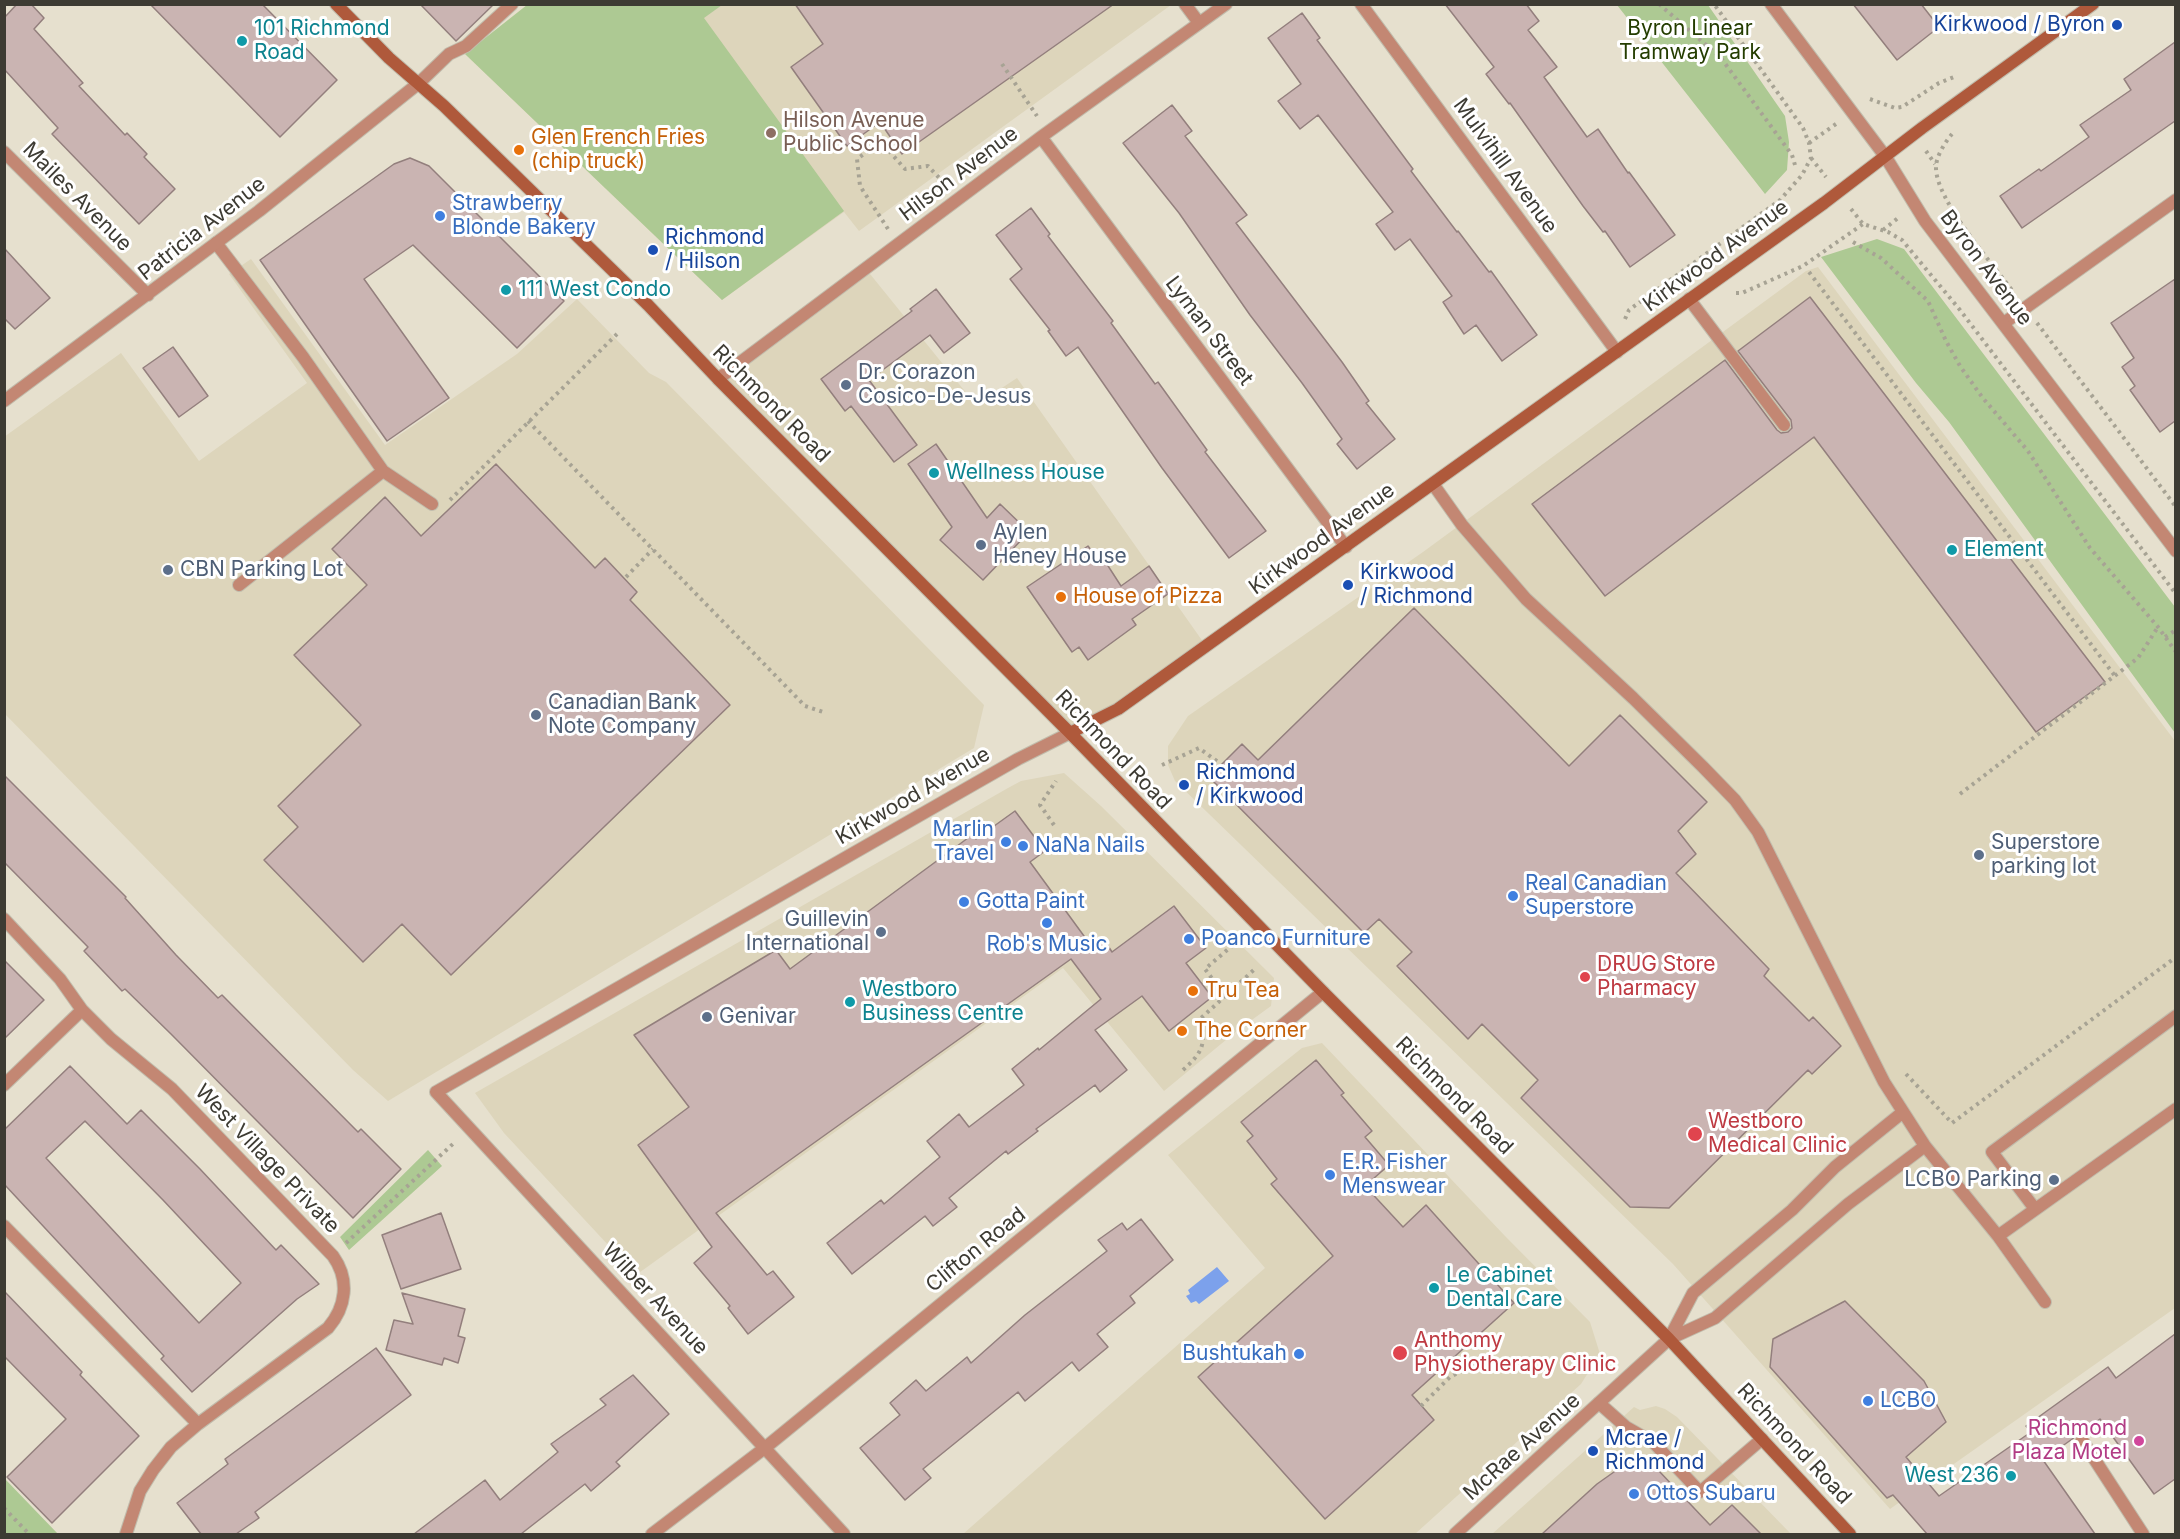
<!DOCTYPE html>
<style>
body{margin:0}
#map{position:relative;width:2180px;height:1539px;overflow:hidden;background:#e6e0ce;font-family:Inter,sans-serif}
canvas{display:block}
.frame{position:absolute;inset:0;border:6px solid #3d3b33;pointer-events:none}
</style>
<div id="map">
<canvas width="2180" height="1539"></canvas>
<div class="frame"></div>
</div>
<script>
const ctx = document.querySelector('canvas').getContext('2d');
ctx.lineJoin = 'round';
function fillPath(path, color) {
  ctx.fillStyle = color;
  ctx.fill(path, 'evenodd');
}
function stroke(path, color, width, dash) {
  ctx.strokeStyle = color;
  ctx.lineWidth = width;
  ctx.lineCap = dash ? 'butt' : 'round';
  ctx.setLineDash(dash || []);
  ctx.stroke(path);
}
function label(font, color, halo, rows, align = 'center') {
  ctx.font = font + ' Inter,sans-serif';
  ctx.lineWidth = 6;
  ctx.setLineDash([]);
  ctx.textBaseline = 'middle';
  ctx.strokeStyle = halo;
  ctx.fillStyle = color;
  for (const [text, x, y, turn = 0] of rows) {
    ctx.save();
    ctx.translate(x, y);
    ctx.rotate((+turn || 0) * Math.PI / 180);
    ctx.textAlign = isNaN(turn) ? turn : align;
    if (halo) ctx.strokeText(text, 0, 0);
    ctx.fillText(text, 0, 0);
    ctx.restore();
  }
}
fillPath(new Path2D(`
 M527,5H1171L859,231L844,212L722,300L465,54Z
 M251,259L385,445L517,354L577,299L649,373L666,382L984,705L974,748L388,1101L353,1070L5,714L4,437L121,353L199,461L307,383L229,274Z
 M1818,267L2175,741V1308L1890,1509L1673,1264L1175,781L1168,765V746L1188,716L1423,552L1806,271Z
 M866,269L976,405L1017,378L1206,646L1070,733L718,379Z
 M1064,773L1101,806L1274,978L1271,1006L1238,1030L1164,1091L1063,968L636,1275L504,1133L475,1093L1008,788L1021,781Z
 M1322,1043L1505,1236L1590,1322L1600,1354L1581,1384L1415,1534H963L1265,1268L1168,1155L1302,1048Z
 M1656,1406L1665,1409L1677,1417L1791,1534H1492L1634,1407L1640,1410Z`), '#ddd5bb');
fillPath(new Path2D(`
 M527,5H722L704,18L844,211L722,300L465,54Z
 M1617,5H1708L1785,116L1789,142L1787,170L1765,194Z
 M1877,239L1904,249L2175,607V733L1949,422L1916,383L1821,257Z
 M428,1150L442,1166L349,1250L340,1237Z
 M4,1479H5L58,1534H5Z`), '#adc993');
fillPath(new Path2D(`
 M1217,1267L1229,1281L1199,1304L1196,1301L1191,1303L1186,1296L1190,1294L1188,1290Z`), '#7ca1ec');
const building = new Path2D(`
 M17,4H31L44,18L34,29L83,83L79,86L125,135L127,133L147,154L144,157L175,189L139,224L52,134L58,128L4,69V18Z
 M150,4H262L337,80L280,137Z
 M420,4H494L456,41Z
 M795,4H1114L902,154L880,122L847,146L791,67L823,44Z
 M1445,4H1526L1539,21L1528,30L1557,67L1544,77L1587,137L1598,129L1628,173L1629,172L1675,235L1630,267L1605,231L1603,232L1583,206L1510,103L1509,104L1486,74L1494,67Z
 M1853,4H1921L1939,27L1897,60Z
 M1302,13L1320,38L1317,40L1413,169L1411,171L1457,232L1458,231L1489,272L1491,271L1537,335L1502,361L1476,325L1464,334L1443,302L1452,296L1410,239L1395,250L1376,224L1393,212L1318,115L1300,129L1278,101L1301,84L1268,38Z
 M2175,42V121L2022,228L2000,196L2039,169L2041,171L2089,137L2080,125L2131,90L2124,79Z
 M1172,105L1192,131L1185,136L1247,215L1236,223L1342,362L1369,401L1366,403L1395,439L1357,469L1337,444L1342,439L1302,383L1250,315L1179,213L1123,143Z
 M410,158L429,166L564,301L517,348L413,245L364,279L449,398L387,441L260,260L394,164Z
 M1031,208L1050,234L1048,236L1113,321L1111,323L1155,384L1158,382L1207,450L1205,452L1266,531L1229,558L1162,468L1078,347L1066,356L1048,331L1050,330L1010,279L1022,269L996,235Z
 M4,248L50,298L15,329L4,318Z
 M2175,279V421L2160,432L2130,390L2135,386L2122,367L2134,358L2111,323Z
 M936,289L970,333L944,353L930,335L869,380L917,445L894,462L851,406L845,411L821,379L912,311L910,309Z
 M1810,297L2105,682L2036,732L1814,437L1605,596L1532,504L1725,360L1777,430L1781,433L1788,432L1792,428L1791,420L1738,351Z
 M173,347L208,396L179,417L143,368Z
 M936,444L987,518L1000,504L1029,532L983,580L940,540L952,527L908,464Z
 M496,464L595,568L605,558L637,592L630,600L730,705L451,975L402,924L363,962L264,860L298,827L278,806L361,725L294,655L367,585L332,549L385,497L421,536Z
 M1088,546L1097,558L1101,555L1121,586L1149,566L1168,594L1132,619L1136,625L1088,660L1079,647L1072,652L1027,587Z
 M1414,608L1569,766L1620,715L1707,802L1678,831L1696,854L1676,873L1769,969L1764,976L1809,1021L1813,1017L1841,1046L1812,1074L1808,1070L1669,1208L1630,1207L1521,1098L1538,1080L1482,1024L1468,1039L1397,966L1412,952L1379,919L1364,933L1209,777L1242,744L1258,760Z
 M4,775L126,897L125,898L176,955L218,998L222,995L358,1132L361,1129L401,1169L353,1218L171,1034L125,989L122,991L84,951L88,947L4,862Z
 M1015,811L1045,851L1030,862L1092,947L1103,938L1112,952L1174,906L1206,948L1186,963L1212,997L1169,1031L1142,996L1095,1030L1127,1070L1100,1092L1095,1085L1036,1129L1038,1131L1008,1154L1006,1151L949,1198L957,1207L933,1226L925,1216L852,1274L827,1243L881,1200L884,1204L940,1157L927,1141L959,1114L969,1127L1024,1085L1012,1069L1038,1048L1039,1050L1101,999L1071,959L716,1213L767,1275L773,1271L794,1297L748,1334L728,1308L730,1306L694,1263L712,1247L638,1145L689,1107L634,1035L776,950L790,969L972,835L976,839Z
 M4,960L44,1000L4,1039Z
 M1316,1060L1344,1093L1341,1095L1372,1131L1365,1137L1389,1165L1365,1186L1403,1227L1426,1205L1514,1303L1412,1395L1434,1420L1325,1519L1198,1377L1333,1256L1271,1184L1277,1179L1247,1141L1253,1136L1241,1122Z
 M70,1066L127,1124L141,1110L200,1169L276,1250L281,1245L319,1284L297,1299L192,1392L161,1359L164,1356L4,1184V1130ZM85,1121L163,1200L241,1283L199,1323L46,1158Z
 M441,1213L461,1269L401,1289L382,1235Z
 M1141,1219L1173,1260L1130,1296L1135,1303L1097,1334L1108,1347L1079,1371L1072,1362L1025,1401L1018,1392L923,1469L931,1478L905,1500L860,1448L900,1415L890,1403L916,1380L926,1391L967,1357L971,1363L1025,1315L1107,1251L1098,1240L1122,1223L1127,1230Z
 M4,1291L82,1372L80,1375L139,1436L52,1523L7,1477L66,1419L4,1356Z
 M402,1293L465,1309L458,1336L465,1338L458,1363L444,1358L442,1365L386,1350L394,1320L413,1324Z
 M1845,1301L1924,1381L1946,1422L1906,1457L1939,1496L2031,1432L2026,1426L2108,1367L2116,1378L2175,1334V1479L2154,1494L2100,1419L2043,1460L2095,1534H1927L1893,1495L1887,1498L1770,1367L1773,1339Z
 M376,1348L411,1395L255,1512L259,1518L236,1534H201L177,1503L228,1464L225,1459Z
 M633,1375L669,1414L616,1462L620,1466L591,1491L585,1484L521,1534H414L485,1480L500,1500L558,1452L551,1444L606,1405L600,1399Z
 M1635,1464L1648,1466L1659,1471L1710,1525L1732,1505L1761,1534H1542L1597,1484L1621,1467Z`);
fillPath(building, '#cab4b2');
stroke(building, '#937f7d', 1.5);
const service = new Path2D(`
 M1185,4L1199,23
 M419,83L449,54L466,46L512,4
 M216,243L303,357L383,471L432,504
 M1689,299L1784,425
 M1433,484L1462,525L1526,599L1633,698L1703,767L1735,800L1758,832L1884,1082L1925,1146L1998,1236L2176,1109
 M239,585L383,471
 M2035,1209L1992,1152L2176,1016
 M1998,1236L2045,1302
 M1669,1339L1693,1293L1792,1210L1835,1167L1903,1112
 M1669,1339L1715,1318L1848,1204L1925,1146
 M1599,1403L1626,1427L1654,1443L1700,1492L1762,1439
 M2082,1440L2143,1534`);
const minor = new Path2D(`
 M1361,4L1617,352
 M1041,137L1346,547
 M4,152L148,295
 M2004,323L2176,200
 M718,379L1041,137L1226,4
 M4,401L259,211L419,83
 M4,919L60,979L82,1010L111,1039L172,1089L333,1256C350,1280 346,1307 328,1328L198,1424L171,1447L153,1470L140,1491L126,1534
 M4,1085L82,1010
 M4,1226L198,1424
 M652,1534L766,1447L1323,992
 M844,1534L436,1092L1018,759L1070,733
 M1455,1534L1669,1339`);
const tertiary = new Path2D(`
 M1771,4L1885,156L1925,221L2176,551`);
const secondary = new Path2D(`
 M336,4L389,58L444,106L648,305L718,379L1070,733L1323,992L1669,1339L1850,1534
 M1070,733L1118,709L1824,203L1922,128L2093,4`);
stroke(service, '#c1bcac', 14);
stroke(minor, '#c1bcac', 14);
stroke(tertiary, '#c1bcac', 14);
stroke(secondary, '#c1bcac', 14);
stroke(new Path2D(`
 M1659,4L1721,58L1792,155L1795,165
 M1002,64L1037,116
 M1870,99L1895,108L1902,107L1939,83L1954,77
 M1952,134C1945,142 1936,157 1936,167C1935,200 1994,265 2014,293
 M1809,143L1836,124
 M1926,151L1935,164
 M1811,158L1826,177
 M1851,209L1863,224L1888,232L1902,240L1960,310L2176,594
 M888,229L860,186L857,159L881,142L905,169L928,166L946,185
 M1883,230L1898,218
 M1853,242L1881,258L1928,301L1946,341L1960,366L1982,397L2028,451L2090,548L2158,627L2176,652
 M1809,272L2115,676
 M1736,293H1742L1803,266L1863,224
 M1625,319L1629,310L1780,200L1802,175L1811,158L1809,143L1803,128L1714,4
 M2037,323L2176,507
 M528,421L805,706L826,713
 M450,500L620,331
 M626,577L653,549
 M2165,637L2176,630
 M1162,765L1199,748L1218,762
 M1960,794L2138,658L2158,627
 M1054,825L1040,805L1056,781
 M1225,996L1205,969L1233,945
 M1183,1070C1202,1053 1207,1044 1200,1019L1256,968
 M1906,1074L1952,1123L2176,957
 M346,1243L455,1142
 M1421,1406L1450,1377L1481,1361
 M4,1508L29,1534`), '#a7a394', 4, [3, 4.5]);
stroke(service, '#c38773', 12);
stroke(minor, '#c38773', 12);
stroke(tertiary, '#c38773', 12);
stroke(secondary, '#af593b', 12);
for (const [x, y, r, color] of [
 [2117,25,6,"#1a4fb4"],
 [242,41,6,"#0f9aa8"],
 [771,133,6,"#8d6e63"],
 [519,150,6,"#e8710a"],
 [440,216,6,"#3f7fe0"],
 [653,250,6,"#1a4fb4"],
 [506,290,6,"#0f9aa8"],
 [846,385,6,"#5c6f8a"],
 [934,473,6,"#0f9aa8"],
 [981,545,6,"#5c6f8a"],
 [1952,550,6,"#0f9aa8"],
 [168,570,6,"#5c6f8a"],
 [1348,585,6,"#1a4fb4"],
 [1061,597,6,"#e8710a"],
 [536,715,6,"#5c6f8a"],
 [1184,785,6,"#1a4fb4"],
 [1006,842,6,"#3f7fe0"],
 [1023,846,6,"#3f7fe0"],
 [1979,855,6,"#5c6f8a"],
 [1513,896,6,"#3f7fe0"],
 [964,902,6,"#3f7fe0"],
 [1047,923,6,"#3f7fe0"],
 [881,932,6,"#5c6f8a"],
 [1189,939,6,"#3f7fe0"],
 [1585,977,6,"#e0444e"],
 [1193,991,6,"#e8710a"],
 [850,1002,6,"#0f9aa8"],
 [707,1017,6,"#5c6f8a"],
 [1182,1031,6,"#e8710a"],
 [1695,1134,8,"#e0444e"],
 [1330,1175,6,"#3f7fe0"],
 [2054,1180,6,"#5c6f8a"],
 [1434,1288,6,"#0f9aa8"],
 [1400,1353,8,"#e0444e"],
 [1299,1354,6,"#3f7fe0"],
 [1868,1401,6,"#3f7fe0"],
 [2139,1441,6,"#d1479c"],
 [1593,1451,6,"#1a4fb4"],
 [2011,1476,6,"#0f9aa8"],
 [1634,1494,6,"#3f7fe0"]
]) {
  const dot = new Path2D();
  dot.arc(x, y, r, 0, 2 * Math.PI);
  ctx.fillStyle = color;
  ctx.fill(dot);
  stroke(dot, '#fff', 2);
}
label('21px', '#164399', '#fff', [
 ["Kirkwood / Byron",2105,25,"right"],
 ["Richmond",665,238],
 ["/ Hilson",665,262],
 ["Kirkwood",1360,573],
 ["/ Richmond",1360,597],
 ["Richmond",1196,773],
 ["/ Kirkwood",1196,797],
 ["Mcrae /",1605,1439],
 ["Richmond",1605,1463]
], 'left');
label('21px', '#0d838f', '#fff', [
 ["101 Richmond",254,29],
 ["Road",254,53],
 ["111 West Condo",518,290],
 ["Wellness House",946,473],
 ["Element",1964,550],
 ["Westboro",862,990],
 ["Business Centre",862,1014],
 ["Le Cabinet",1446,1276],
 ["Dental Care",1446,1300],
 ["West 236",1999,1476,"right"]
], 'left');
label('21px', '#243d00', '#fff', [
 ["Byron Linear",1690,29],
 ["Tramway Park",1690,53]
]);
label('21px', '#785e54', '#fff', [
 ["Hilson Avenue",783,121],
 ["Public School",783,145]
], 'left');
label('21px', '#c56008', '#fff', [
 ["Glen French Fries",531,138],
 ["(chip truck)",531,162],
 ["House of Pizza",1073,597],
 ["Tru Tea",1205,991],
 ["The Corner",1194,1031]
], 'left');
label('21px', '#3d3b33', '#fff', [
 ["Mulvihill Avenue",1505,166,54],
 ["Hilson Avenue",959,174,-37],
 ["Mailes Avenue",77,197,45],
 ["Patricia Avenue",202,229,-38],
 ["Kirkwood Avenue",1716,256,-36],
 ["Byron Avenue",1986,268,53],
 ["Lyman Street",1209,331,53],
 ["Richmond Road",771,404,45],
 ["Kirkwood Avenue",1322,539,-36],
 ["Richmond Road",1113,750,46],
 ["Kirkwood Avenue",913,796,-30],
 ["Richmond Road",1454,1096,45],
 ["West Village Private",267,1159,46],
 ["Clifton Road",976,1250,-39],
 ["Wilber Avenue",655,1299,47],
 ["Richmond Road",1794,1444,47],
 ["McRae Avenue",1522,1447,-42]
]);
label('21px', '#366cbe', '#fff', [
 ["Strawberry",452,204],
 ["Blonde Bakery",452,228],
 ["Marlin",994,830,"right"],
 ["Travel",994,854,"right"],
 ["NaNa Nails",1035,846],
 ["Real Canadian",1525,884],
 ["Superstore",1525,908],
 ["Gotta Paint",976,902],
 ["Poanco Furniture",1201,939],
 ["Rob's Music",1047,945,"center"],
 ["E.R. Fisher",1342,1163],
 ["Menswear",1342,1187],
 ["Bushtukah",1287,1354,"right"],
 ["LCBO",1880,1401],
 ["Ottos Subaru",1646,1494]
], 'left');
label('21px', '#4e5e75', '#fff', [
 ["Dr. Corazon",858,373],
 ["Cosico-De-Jesus",858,397],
 ["Aylen",993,533],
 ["Heney House",993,557],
 ["CBN Parking Lot",180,570],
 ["Canadian Bank",548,703],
 ["Note Company",548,727],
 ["Superstore",1991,843],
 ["parking lot",1991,867],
 ["Guillevin",869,920,"right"],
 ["International",869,944,"right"],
 ["Genivar",719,1017],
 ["LCBO Parking",2042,1180,"right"]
], 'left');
label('21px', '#be3a42', '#fff', [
 ["DRUG Store",1597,965],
 ["Pharmacy",1597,989],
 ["Westboro",1708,1122],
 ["Medical Clinic",1708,1146],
 ["Anthomy",1414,1341],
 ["Physiotherapy Clinic",1414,1365]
], 'left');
label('21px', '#b23c85', '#fff', [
 ["Richmond",2127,1429],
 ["Plaza Motel",2127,1453]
], 'right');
</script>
